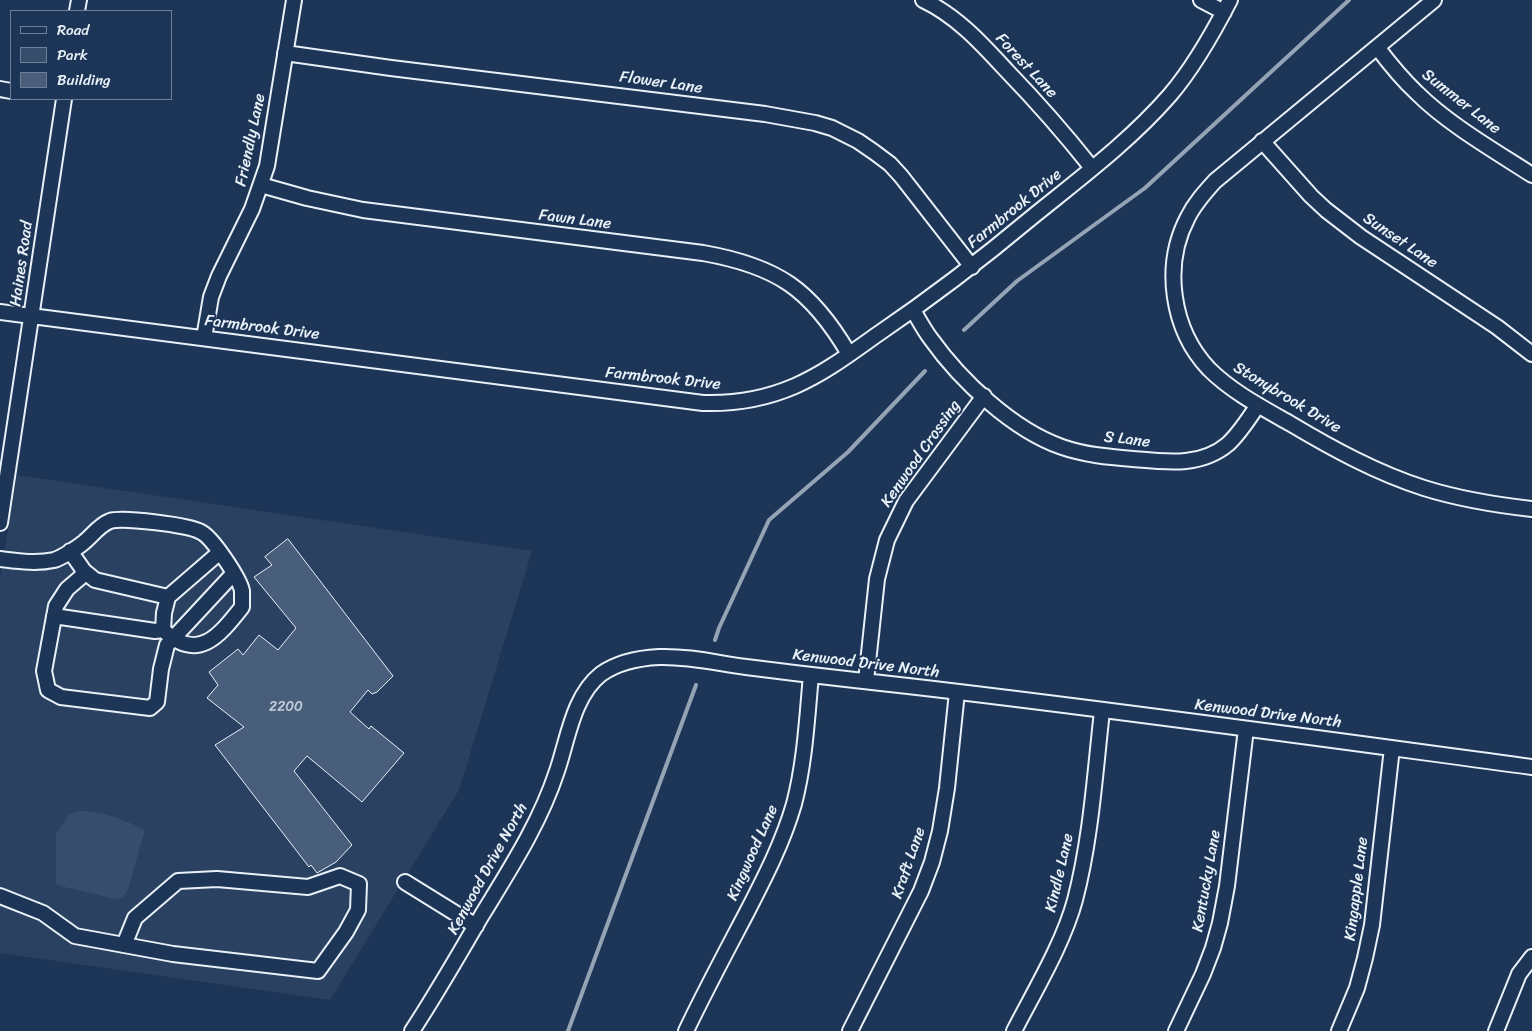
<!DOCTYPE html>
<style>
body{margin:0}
#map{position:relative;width:1532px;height:1031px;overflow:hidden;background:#1d3557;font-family:Sriracha,sans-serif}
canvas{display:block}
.legend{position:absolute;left:10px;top:10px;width:162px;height:90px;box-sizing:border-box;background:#1d3557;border:1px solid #6e8097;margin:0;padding:6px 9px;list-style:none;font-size:15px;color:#e8f1f8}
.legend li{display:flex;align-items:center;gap:10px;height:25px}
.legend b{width:25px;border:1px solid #6e8097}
</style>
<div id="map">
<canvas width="1532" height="1031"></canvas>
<ul class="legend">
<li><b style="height:6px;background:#1d3557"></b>Road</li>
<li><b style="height:14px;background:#374d6c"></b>Park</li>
<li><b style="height:14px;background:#495e7a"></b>Building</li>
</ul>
</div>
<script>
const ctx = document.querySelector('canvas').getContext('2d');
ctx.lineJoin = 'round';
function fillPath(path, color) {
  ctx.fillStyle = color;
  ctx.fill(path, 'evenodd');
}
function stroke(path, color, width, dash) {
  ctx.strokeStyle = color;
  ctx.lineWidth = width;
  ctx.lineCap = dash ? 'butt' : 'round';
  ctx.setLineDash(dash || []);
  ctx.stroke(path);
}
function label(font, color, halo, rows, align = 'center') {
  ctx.font = font + ' Sriracha,sans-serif';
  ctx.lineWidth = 4;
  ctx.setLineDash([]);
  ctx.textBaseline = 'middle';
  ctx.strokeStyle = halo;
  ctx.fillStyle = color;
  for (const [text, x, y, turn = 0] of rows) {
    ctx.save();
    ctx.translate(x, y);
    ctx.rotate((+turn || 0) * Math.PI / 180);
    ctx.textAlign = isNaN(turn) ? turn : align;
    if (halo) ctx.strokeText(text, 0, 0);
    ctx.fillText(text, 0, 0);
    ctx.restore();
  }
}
fillPath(new Path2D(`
 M17,475L532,551L459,790L330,1000L0,953V579Z`), '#2a4162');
fillPath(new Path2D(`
 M77,811C102,811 123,819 145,830L128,889L123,897L115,899L56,885V834L69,814Z`), '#374d6c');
stroke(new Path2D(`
 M964,330L1017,281L1145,188L1349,0
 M715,640L719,628L769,520L848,452L925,371
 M568,1031L696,685`), '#95a4b5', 4);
const building = new Path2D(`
 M288,539L393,676L377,692L372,694L368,690L350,712L369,729L371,726L404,753L362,802L307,756L294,771L352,845L336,862L317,873L311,865L309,867L215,745L244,727L207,698L218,685L209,672L238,649L243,655L259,635L278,650L296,628L254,577L272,565L265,557Z`);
fillPath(building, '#495e7a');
stroke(building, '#e8f1f8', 1);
const minor = new Path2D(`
 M923,0C957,16 982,44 1007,71C1037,102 1065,134 1092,168
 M1201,0L1224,12
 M1434,0L1215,181C1205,192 1195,203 1188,217C1162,266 1172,330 1209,369C1232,392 1263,408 1291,424C1333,449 1377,473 1424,488C1459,499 1496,505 1532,509
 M77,11L79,0
 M1377,47C1389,63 1402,79 1417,93C1448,124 1495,151 1532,175
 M285,53L391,68L765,114L815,123L832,128L858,141L874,152L890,164L901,176L972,267
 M0,89L11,91
 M1262,141L1311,196L1326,210L1361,237L1497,327L1532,354
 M261,185L307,198L363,210L703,253C777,266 811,289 849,354
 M913,310C919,320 924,330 931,339C961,381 1013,430 1062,447C1085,455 1109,457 1133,459C1166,462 1201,467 1228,444C1240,433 1249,418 1258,405
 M0,312L703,403C736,404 765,399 795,386C825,373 851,353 878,334C931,298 982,259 1031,218C1079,179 1129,142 1170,95C1194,67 1213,33 1230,0
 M204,338L211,297L219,276L252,209L267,166L294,0
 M0,523L64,99
 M70,551L84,571L81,577L67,589L56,606L44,671L48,690L61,697L150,708L157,702L161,669L167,645L234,573
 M0,559C17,561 36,564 54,560C61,558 77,548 83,543C92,536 99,525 110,521C123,517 189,525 201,532C212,537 240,579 242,591C242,596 242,602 242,607C219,636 198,663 163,630L164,613L168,597L220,552
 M84,571L95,580L168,597
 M54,616L155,631L163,630
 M866,681L877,579L887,540L906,501L984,396
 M405,882L476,926
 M0,896L43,913L75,936L173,954L318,971L346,932L358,910L359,884L340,876L308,887L217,879L178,881L135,918L124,945
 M412,1031C437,993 459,954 482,915C510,869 540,823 557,771C568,739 573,696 601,674C618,662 639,658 659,657C688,656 717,663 746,667C800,674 854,680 908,686C1116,710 1324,739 1532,767
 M686,1031C705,991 726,952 747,912C765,877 783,842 794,804C805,762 807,718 811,675
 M850,1031L921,891L932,862L940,831L947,788L957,692
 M1014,1031C1035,990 1063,944 1075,900C1091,839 1095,773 1102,711
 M1176,1031L1203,974L1213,948L1220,923L1227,886L1246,729
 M1339,1031L1357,988L1365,958L1372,925L1392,748
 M1496,1031L1519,974L1532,957`);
stroke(minor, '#e8f1f8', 18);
stroke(minor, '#1d3557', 14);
label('14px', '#c0ccd8', null, [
 ["2200",286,707]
]);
label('16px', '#e8f1f8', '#1d3557', [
 ["Forest Lane",1026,66,47],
 ["Flower Lane",661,83,8],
 ["Summer Lane",1461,102,38],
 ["Friendly Lane",251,140,-78],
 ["Farmbrook Drive",1015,209,-39],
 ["Fawn Lane",575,220,7],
 ["Sunset Lane",1400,241,34],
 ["Haines Road",22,264,-82],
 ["Farmbrook Drive",262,328,7],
 ["Farmbrook Drive",663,379,6],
 ["Stonybrook Drive",1287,398,31],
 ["S Lane",1127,440,7],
 ["Kenwood Crossing",921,454,-55],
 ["Kenwood Drive North",866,664,7],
 ["Kenwood Drive North",1268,714,7],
 ["Kingwood Lane",753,853,-66],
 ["Kraft Lane",909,863,-71],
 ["Kenwood Drive North",488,869,-61],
 ["Kindle Lane",1060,873,-77],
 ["Kentucky Lane",1207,881,-80],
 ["Kingapple Lane",1357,889,-83]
]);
</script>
